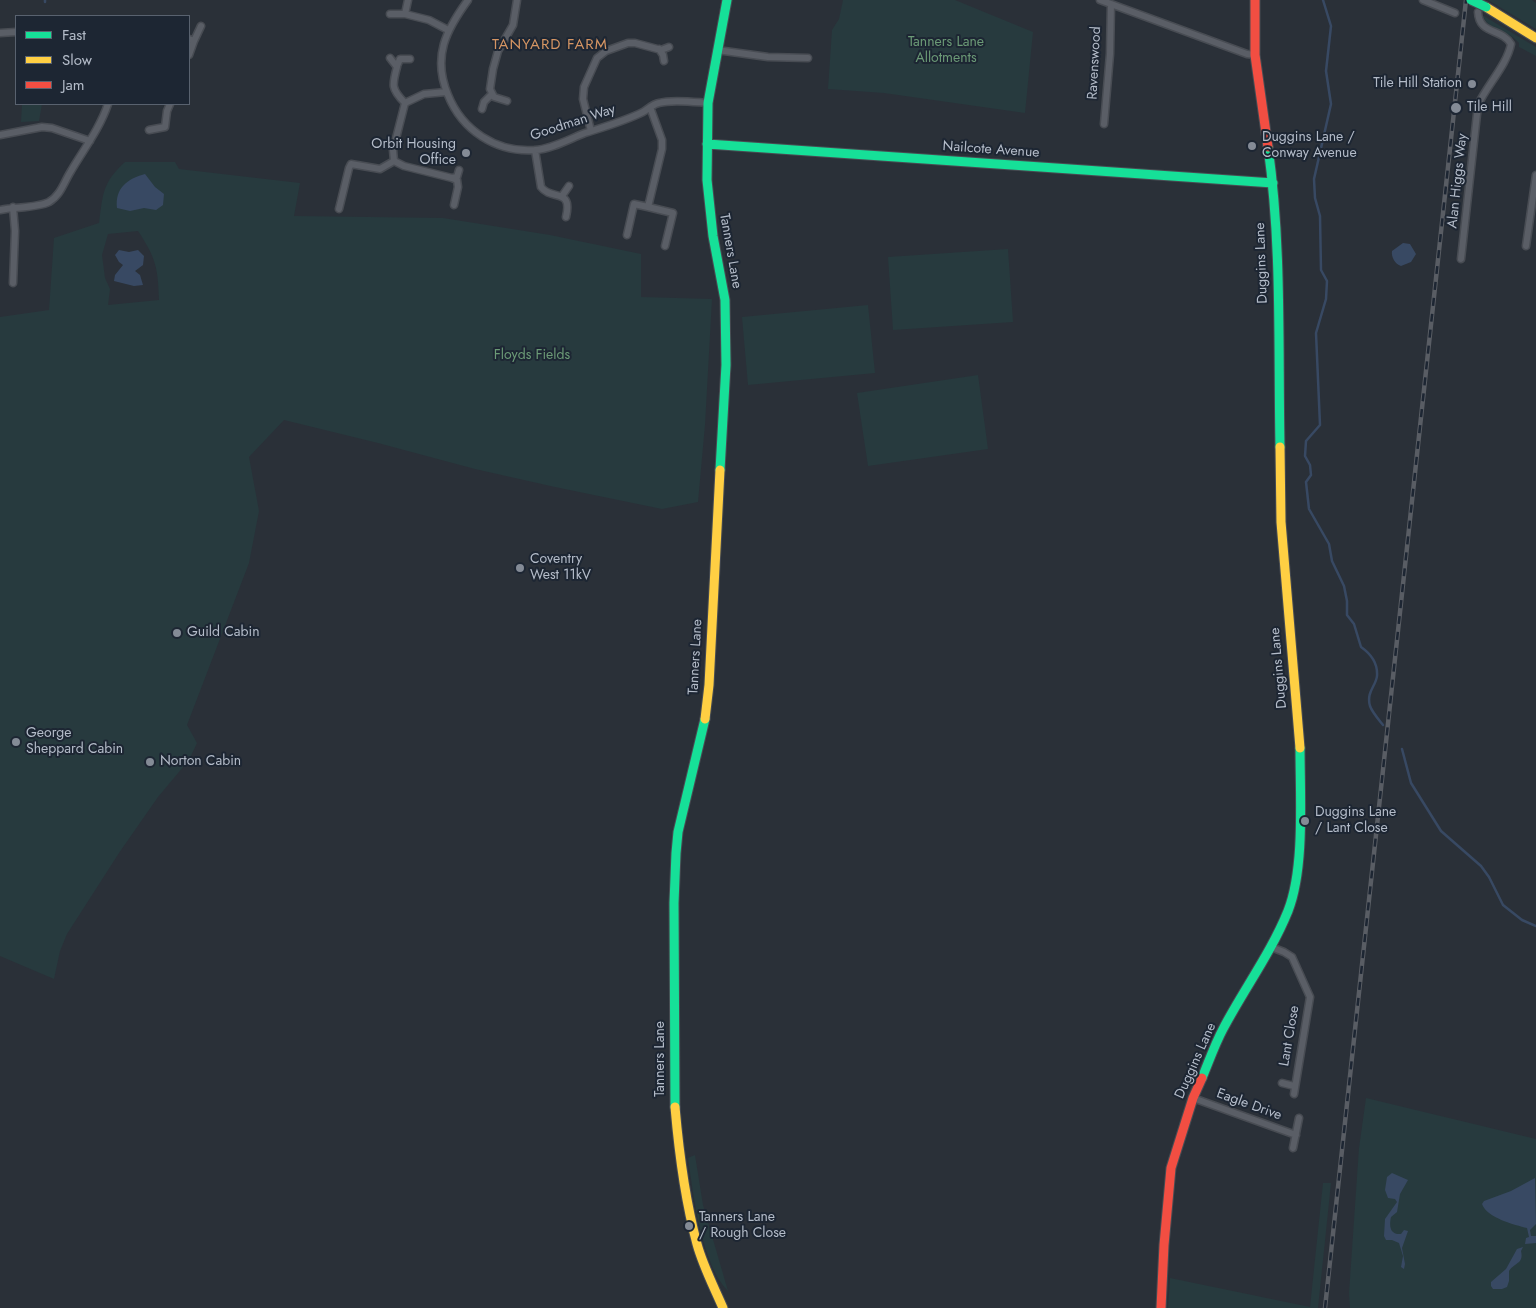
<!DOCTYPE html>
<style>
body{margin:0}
#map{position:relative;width:1536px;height:1308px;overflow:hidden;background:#2a3038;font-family:Jost,sans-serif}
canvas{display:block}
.legend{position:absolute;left:15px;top:15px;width:175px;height:90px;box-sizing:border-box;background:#1d2633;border:1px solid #59626f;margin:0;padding:6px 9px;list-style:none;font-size:15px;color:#b4bcc9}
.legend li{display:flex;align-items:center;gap:10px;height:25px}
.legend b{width:25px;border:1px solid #59626f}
</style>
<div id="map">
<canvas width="1536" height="1308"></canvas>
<ul class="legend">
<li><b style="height:6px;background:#16e098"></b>Fast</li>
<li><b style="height:6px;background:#ffcf43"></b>Slow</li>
<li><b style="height:6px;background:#f24e42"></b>Jam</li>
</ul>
</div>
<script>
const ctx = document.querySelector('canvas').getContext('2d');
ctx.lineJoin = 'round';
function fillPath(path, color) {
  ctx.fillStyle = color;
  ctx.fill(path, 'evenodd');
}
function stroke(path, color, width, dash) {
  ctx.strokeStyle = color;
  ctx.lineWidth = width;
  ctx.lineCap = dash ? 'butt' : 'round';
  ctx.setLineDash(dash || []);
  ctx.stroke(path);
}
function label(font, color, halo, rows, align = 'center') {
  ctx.font = font + ' Jost,sans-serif';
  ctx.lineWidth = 4;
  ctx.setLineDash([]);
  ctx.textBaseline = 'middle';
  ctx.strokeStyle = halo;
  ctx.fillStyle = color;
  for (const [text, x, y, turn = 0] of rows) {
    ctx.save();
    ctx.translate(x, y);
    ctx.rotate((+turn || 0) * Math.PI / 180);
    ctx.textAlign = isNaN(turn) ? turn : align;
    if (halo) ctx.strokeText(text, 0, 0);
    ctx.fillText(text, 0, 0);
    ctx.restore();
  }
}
fillPath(new Path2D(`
 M843,0H955L1033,32L1025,113L884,93L828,89L832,30L839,19Z
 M1488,0H1532L1536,3V29Z
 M1482,15L1536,47V56L1519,47V43C1507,29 1490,32 1482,15Z
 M22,104H42L39,121L21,122Z
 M125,162H175L179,169L300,183L294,216L443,218L550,235L641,254V297L712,299L705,425L698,502L662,509L555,487L475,469L378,443L284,420L249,457L259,511L249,563L187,725L197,743L189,760L158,797L119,853L67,934L60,951L54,979L0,956V317L49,310L54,238L99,223C103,194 102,183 125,162ZM138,231C156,258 158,268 159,300L108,305L110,289L105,278L102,255L108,234Z
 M1008,249L1013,322L893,330L888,257Z
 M868,305L875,373L748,385L742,317Z
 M978,375L988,449L868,466L857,393Z
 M1366,1098L1536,1139V1308H1350L1349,1293L1359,1148Z
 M695,1155L703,1205L728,1291C702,1266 693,1194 688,1158Z
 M1323,1183H1331L1318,1308H1168L1170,1278L1310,1307Z`), '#273a3e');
fillPath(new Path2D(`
 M145,174L155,187L164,194L163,205L156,210L144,208L130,211L117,208C115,188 127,179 145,174Z
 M1403,243L1410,244L1416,254L1411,262L1401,266C1395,264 1391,257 1392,251Z
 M119,250L129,252L138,250L144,256L143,265L135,271L140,275L143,285L134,286L114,281L115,275L123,265L119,262L115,255Z
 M1392,1173L1408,1180L1400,1194L1397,1212L1391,1217C1389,1226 1390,1235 1401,1234L1404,1230L1408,1231L1402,1248L1405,1264L1404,1269L1401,1267L1403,1256L1399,1243L1392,1240H1386L1384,1236L1385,1219L1397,1202L1395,1199L1388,1198L1385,1190L1387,1177Z
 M1535,1178L1536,1224L1530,1230L1531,1236H1536V1243L1525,1244L1526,1238L1529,1237L1527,1228C1515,1225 1487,1218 1482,1204L1484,1201L1511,1191Z
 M1523,1247L1521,1251C1524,1264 1515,1262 1509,1271V1281L1507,1287L1502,1289H1493L1491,1286V1282L1506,1269L1517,1249Z`), '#384963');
stroke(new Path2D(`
 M1323,0L1331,26L1326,71L1331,104L1314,179L1315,198L1320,216L1321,270L1327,281L1326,299L1316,333L1320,425L1306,441L1305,456L1310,465L1311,475L1306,482L1309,509L1329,544L1332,561L1344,586L1347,601V615L1354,624L1361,647C1371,654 1378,663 1377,676C1376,686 1366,692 1370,706C1372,712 1379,720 1383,725
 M45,2V0
 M1402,749L1411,783L1441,831L1481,866L1489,877L1503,905L1522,920L1536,926`), '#384963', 2.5);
const street = new Path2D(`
 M408,0L405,14L429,20L448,30
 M468,0C446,30 432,57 448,95C462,130 496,153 535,150C552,149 569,139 585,133C604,127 625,121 643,112C648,109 653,104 659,103C672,99 694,102 708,103
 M1100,0L1247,54L1255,55
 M1423,0L1455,13
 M390,14H405
 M0,33L16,32
 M189,39L194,41L189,55
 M194,41L201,26
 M659,49L663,55L664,61
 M717,50L768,57L808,58
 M390,58L397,67C392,85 391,89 405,103
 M397,66L400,59H410
 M507,101L494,97L490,89L493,69L498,51L513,25L517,0
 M650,107L662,140V149L648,207L673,213L665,246
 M482,109L484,102L492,94
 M1104,124L1110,54L1111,4
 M149,130L165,127L167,111L170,104
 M591,131L583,99L584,87L597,58L606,51L628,43H635L661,50L669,47
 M0,135L42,127L52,128L90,141
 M535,150L541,187C551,201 573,187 566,217
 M394,161L404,166L452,178L457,177L459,170
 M452,178L457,180L458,187L454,205
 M562,196L569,186
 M13,207L15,231L13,283
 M339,209L349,168L351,164L380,169L394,161L393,150L405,103L424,94L446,92
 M0,210C14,207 37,208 49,202C61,195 64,182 71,171C84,149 100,128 108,104
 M627,235L634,204L648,207
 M1526,246L1536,175
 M1461,259L1478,105C1487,85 1507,65 1511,44C1502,28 1479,35 1478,12
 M1271,947L1284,952L1292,957L1310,997L1294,1094
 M1282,1083L1294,1086
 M1193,1098L1296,1135
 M1293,1148L1299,1118`);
const fast = new Path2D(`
 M707,144L1273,183
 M1268,147C1282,246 1278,347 1280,447
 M720,470L726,365L725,300L713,236L707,180L708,103L727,0
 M1202,1078C1209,1061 1215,1044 1223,1029C1244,989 1271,953 1288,911C1305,868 1300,796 1300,748
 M675,1107L674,903L676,853L678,832L705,719`);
const slow = new Path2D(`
 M1486,7L1536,38
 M1280,447L1281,522L1300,748
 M705,719L709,685L720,470
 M675,1107C679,1153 685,1200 697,1244C703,1266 714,1287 723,1308`);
const jam = new Path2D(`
 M1255,0V55L1268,147
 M1161,1308L1164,1245L1171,1168L1193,1098L1202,1078`);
stroke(street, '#484c53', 9);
stroke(fast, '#484c53', 11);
stroke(slow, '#484c53', 11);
stroke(jam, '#484c53', 11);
stroke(street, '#5a5e66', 6);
stroke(fast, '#16e098', 9);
stroke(slow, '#ffcf43', 9);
stroke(jam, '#f24e42', 9);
const rail = new Path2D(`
 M1325,1308L1466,0`);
stroke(rail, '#595d64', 4.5);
stroke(rail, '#1d2633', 2.5, [8]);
const fastBridge = new Path2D(`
 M1471,0L1486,7`);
stroke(fastBridge, '#484c53', 11, []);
stroke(fastBridge, '#16e098', 9);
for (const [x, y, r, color] of [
 [1472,84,5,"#848b96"],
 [1456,108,6,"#848b96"],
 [1252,146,5,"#848b96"],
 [466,153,5,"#848b96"],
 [520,568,5,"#848b96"],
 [177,633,5,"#848b96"],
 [16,742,5,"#848b96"],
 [150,762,5,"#848b96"],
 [1305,821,5,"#848b96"],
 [689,1226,5,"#848b96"]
]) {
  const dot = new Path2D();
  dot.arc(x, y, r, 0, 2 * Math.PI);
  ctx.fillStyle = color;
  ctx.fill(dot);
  stroke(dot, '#1d2633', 2);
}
label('14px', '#6b9a76', '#1d2633', [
 ["Tanners Lane",946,43],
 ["Allotments",946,59],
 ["Floyds Fields",532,356]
]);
label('14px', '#b4bcc9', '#1d2633', [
 ["Ravenswood",1095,63,-87],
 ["Goodman Way",573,123,-18],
 ["Nailcote Avenue",991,150,4],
 ["Alan Higgs Way",1458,181,-84],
 ["Tanners Lane",730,251,80],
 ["Duggins Lane",1262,263,-92],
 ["Tanners Lane",696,657,-87],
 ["Duggins Lane",1279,668,-95],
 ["Lant Close",1290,1036,-80],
 ["Tanners Lane",661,1059,-90],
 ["Duggins Lane",1196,1061,-66],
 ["Eagle Drive",1249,1105,20]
]);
label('14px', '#b4bcc9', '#1d2633', [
 ["Tile Hill Station",1462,84,"right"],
 ["Tile Hill",1467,108],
 ["Duggins Lane /",1262,138],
 ["Conway Avenue",1262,154],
 ["Orbit Housing",456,145,"right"],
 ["Office",456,161,"right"],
 ["Coventry",530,560],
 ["West 11kV",530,576],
 ["Guild Cabin",187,633],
 ["George",26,734],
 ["Sheppard Cabin",26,750],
 ["Norton Cabin",160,762],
 ["Duggins Lane",1315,813],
 ["/ Lant Close",1315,829],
 ["Tanners Lane",699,1218],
 ["/ Rough Close",699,1234]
], 'left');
ctx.letterSpacing = '1px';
label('15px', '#d59563', '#1d2633', [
 ["TANYARD FARM",550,45]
]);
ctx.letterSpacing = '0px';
</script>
